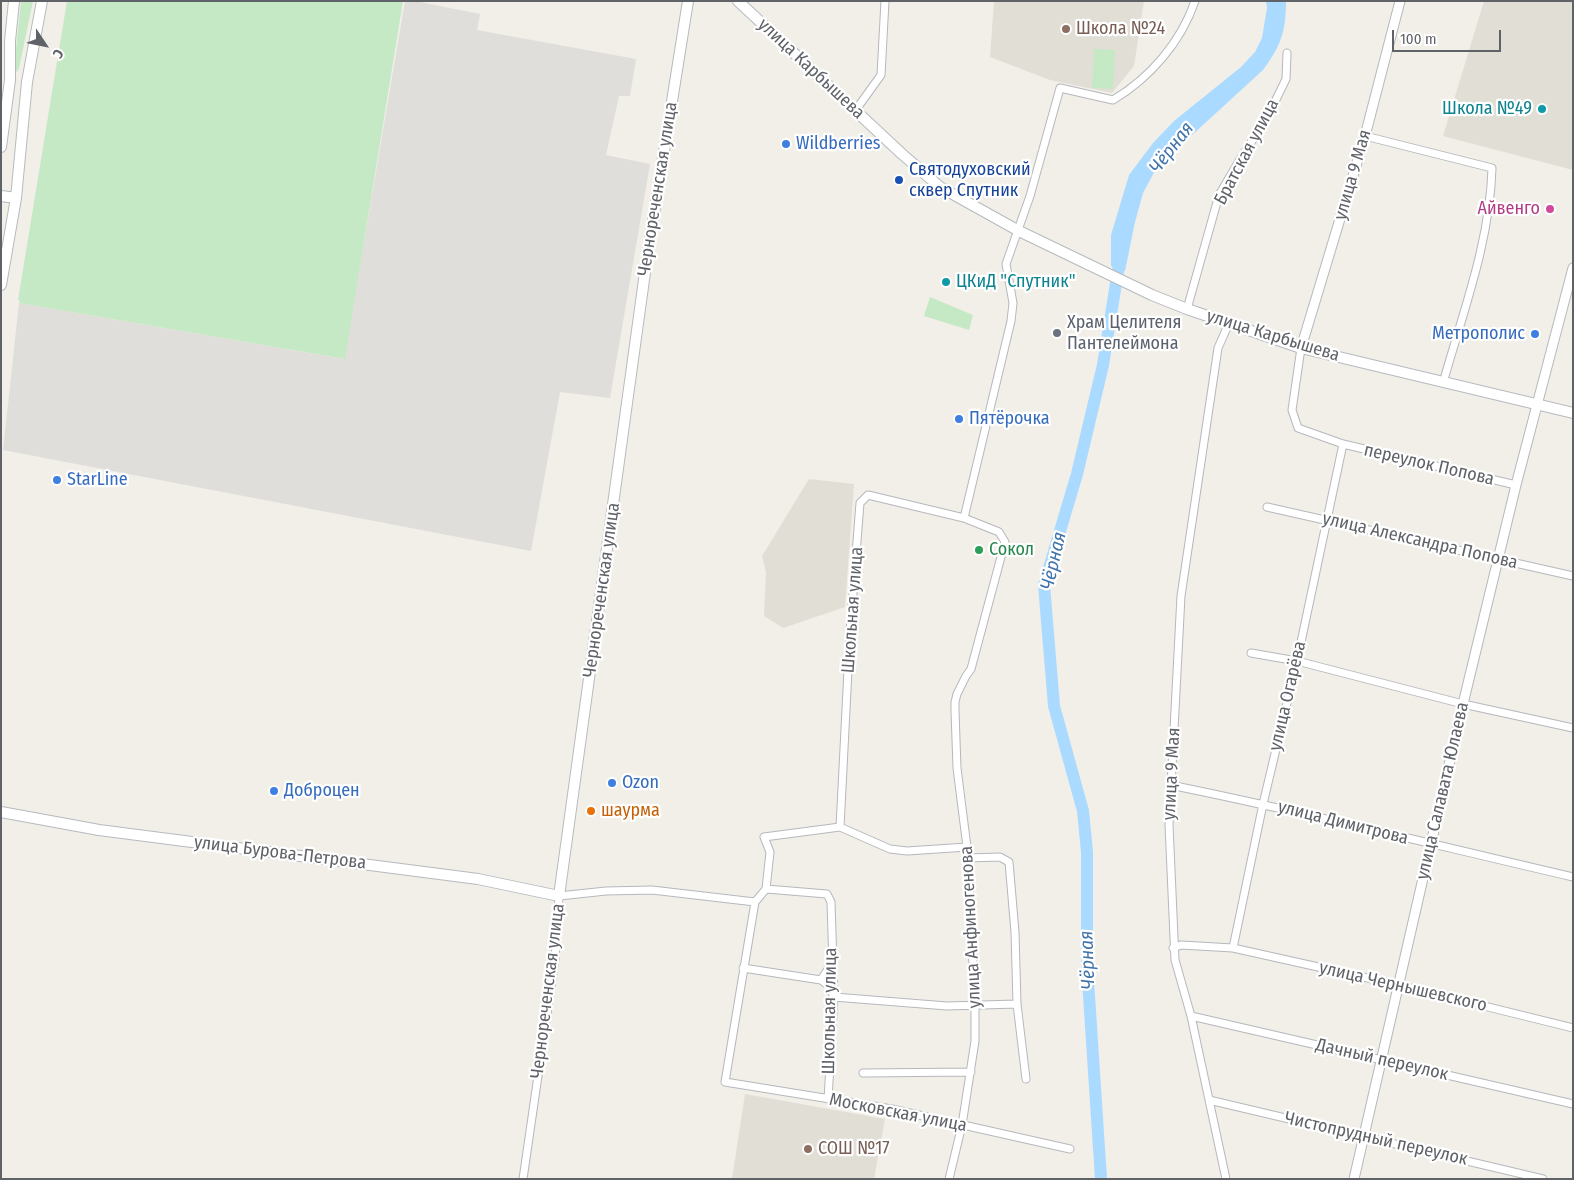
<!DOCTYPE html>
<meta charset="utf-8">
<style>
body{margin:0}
#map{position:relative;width:1574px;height:1180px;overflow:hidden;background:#f1efe8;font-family:"Fira Sans Condensed",sans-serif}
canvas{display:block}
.frame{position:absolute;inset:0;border:2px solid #5f6368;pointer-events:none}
.north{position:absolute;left:20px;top:20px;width:50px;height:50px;-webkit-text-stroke:4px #fff;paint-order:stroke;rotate:124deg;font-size:14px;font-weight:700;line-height:20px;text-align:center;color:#5f6368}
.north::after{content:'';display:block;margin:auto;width:18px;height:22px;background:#5f6368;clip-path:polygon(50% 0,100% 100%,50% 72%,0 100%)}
.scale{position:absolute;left:1392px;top:30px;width:109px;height:22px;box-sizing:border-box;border:2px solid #5f6368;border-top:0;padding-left:6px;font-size:15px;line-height:18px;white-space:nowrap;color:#5f6368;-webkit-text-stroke:4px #fff;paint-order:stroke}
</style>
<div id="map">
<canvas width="1574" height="1180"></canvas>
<div class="frame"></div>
<div class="north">С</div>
<div class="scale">100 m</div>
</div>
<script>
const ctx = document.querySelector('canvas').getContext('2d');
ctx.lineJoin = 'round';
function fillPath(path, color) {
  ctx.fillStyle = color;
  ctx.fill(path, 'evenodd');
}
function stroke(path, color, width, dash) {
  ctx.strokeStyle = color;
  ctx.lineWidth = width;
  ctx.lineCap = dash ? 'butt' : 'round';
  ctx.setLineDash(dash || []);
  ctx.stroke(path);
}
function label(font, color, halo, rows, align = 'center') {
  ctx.font = font + ' "Fira Sans Condensed",sans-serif';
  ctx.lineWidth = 4.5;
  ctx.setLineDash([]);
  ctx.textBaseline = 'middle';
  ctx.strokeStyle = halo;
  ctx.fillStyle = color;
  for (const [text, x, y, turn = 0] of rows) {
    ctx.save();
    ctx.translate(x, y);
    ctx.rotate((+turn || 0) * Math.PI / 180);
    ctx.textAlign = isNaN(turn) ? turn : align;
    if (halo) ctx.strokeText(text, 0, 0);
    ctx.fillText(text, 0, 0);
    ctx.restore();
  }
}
fillPath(new Path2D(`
 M405,1H415L480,14L477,30L636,59L630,96H619L606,155L650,164L610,398L560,392L531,551L3,450L19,303L344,359Z`), '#e0deda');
fillPath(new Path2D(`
 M994,1H1144L1134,66L1112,93L1050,80L990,57Z
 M1484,1H1573V170L1443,136Z
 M809,479L854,484L845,607L783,628L764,616L766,572L762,556Z
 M745,1094L885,1119L874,1179H732Z`), '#e1ded6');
fillPath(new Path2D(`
 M21,1H33L19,68L17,72L14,68Z
 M67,1H403L345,359L19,303L20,301L18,300Z
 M1094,49L1115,50L1113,89L1092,88Z
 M930,297L973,315L969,330L924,316Z`), '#c5e8c5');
fillPath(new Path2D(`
 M1266,1H1286C1286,31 1281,46 1263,70L1157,167L1143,193L1135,222L1125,271L1111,266V235L1129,175L1153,143L1174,121L1241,67L1255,52L1262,38L1267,8Z`), '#aadaff');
stroke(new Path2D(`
 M1101,1179L1087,965V852L1083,811L1054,706L1044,585L1077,474L1103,365L1121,252`), '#aadaff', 12);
const minor = new Path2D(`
 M855,111L881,75L885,1
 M1365,136L1492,168C1490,242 1463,312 1443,383
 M1187,309L1219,195L1242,156L1267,118L1286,79L1287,53
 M1301,348L1292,410L1298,428L1343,444L1516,485
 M1267,507L1573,576
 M1251,653L1297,661L1463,704L1573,728
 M1170,785C1305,812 1439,846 1573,877
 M840,827L850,631L860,503L868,495L964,518
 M967,858L1000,857L1009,862L1015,932L1017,1004L1026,1079
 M766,889L827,894L831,902L834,997L828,1099
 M755,902L766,889L770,852L764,837L840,827L890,849L907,851L967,847
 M1173,948L1181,945L1233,948L1399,985L1573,1028
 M1233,948L1263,804L1297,661L1343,444
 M743,968L821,980L829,986L834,997L947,1006L1017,1004
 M821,980L832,963
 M1191,1016L1573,1104
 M863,1073L971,1072
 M1209,1100L1543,1179
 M523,1179L555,959L559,896L606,891L652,890L755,902L725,1082L892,1109L1070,1149
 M949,1179L962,1125L975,1041V1006L967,847L957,768L955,711V702L957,694L966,676L971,669L1005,542L999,532L964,518L1011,321L1013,303L1006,264L1030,196L1060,88L1113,100C1150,78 1181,42 1195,1
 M1226,1179L1191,1016L1175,960L1169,825L1181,596L1218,348L1229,323`);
const tertiary = new Path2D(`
 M1301,348L1365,136L1400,1
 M1354,1179L1463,704L1516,485L1573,268`);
const secondary = new Path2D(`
 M738,1L902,154L940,187L1019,231L1152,295L1187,309L1301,348L1573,413
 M1,147L10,80V41L14,1
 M1,196L16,198
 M1,285L16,198L27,82L42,1
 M1,812L99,830L478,879L559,896L647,258L688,1`);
stroke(minor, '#b5b8bc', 9);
stroke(tertiary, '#b5b8bc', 11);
stroke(secondary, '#b6babf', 12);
stroke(minor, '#fff', 7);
stroke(tertiary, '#fff', 9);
stroke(secondary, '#fff', 10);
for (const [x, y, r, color] of [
 [1066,29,5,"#8d6e63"],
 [1542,109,5,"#0f9aa8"],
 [786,144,5,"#3f7fe0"],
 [899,180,5,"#1a4fb4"],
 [1550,209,5,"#d1479c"],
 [946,282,5,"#0f9aa8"],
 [1057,333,5,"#6b7280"],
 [1535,334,5,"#3f7fe0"],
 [959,419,5,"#3f7fe0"],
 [57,480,5,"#3f7fe0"],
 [979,550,5,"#2e9e5b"],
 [612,783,5,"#3f7fe0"],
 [274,791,5,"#3f7fe0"],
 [591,811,5,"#e8710a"],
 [808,1149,5,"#8d6e63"]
]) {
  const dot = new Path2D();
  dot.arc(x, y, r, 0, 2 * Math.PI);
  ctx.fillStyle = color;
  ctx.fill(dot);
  stroke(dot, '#fff', 2);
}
label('18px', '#785e54', '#fff', [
 ["Школа №24",1076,29],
 ["СОШ №17",818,1149]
], 'left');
label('18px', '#5f6368', '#fff', [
 ["улица Карбышева",811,69,43],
 ["Братская улица",1247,152,-62],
 ["улица 9 Мая",1353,175,-74],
 ["Чернореченская улица",658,189,-81],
 ["улица Карбышева",1273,336,17],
 ["переулок Попова",1429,465,13],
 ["улица Александра Попова",1420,541,13],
 ["Чернореченская улица",602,590,-82],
 ["Школьная улица",853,610,-86],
 ["улица Огарёва",1288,696,-77],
 ["улица 9 Мая",1172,774,-87],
 ["улица Салавата Юлаева",1443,791,-77],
 ["улица Димитрова",1343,823,14],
 ["улица Бурова-Петрова",280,853,7],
 ["улица Анфиногенова",971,927,-93],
 ["улица Чернышевского",1403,987,13],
 ["Чернореченская улица",548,991,-83],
 ["Школьная улица",830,1011,-89],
 ["Дачный переулок",1382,1060,13],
 ["Московская улица",898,1113,11],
 ["Чистопрудный переулок",1376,1139,13]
]);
label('18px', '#0d838f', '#fff', [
 ["Школа №49",1532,109],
 ["ЦКиД \"Спутник\"",956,282,"left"]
], 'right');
label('18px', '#366cbe', '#fff', [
 ["Wildberries",796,144],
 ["Метрополис",1525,334,"right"],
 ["Пятёрочка",969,419],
 ["StarLine",67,480],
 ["Ozon",622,783],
 ["Доброцен",284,791]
], 'left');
label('18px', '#164399', '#fff', [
 ["Святодуховский",909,170],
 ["сквер Спутник",909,191]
], 'left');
label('18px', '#b23c85', '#fff', [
 ["Айвенго",1540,209]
], 'right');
label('18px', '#5b616d', '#fff', [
 ["Храм Целителя",1067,323],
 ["Пантелеймона",1067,344]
], 'left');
label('18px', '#27864d', '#fff', [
 ["Сокол",989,550]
], 'left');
label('18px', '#c56008', '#fff', [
 ["шаурма",601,811]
], 'left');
label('italic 19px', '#4174aa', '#fff', [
 ["Чёрная",1172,148,-52],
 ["Чёрная",1054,561,-77],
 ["Чёрная",1088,960,-92]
]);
</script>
